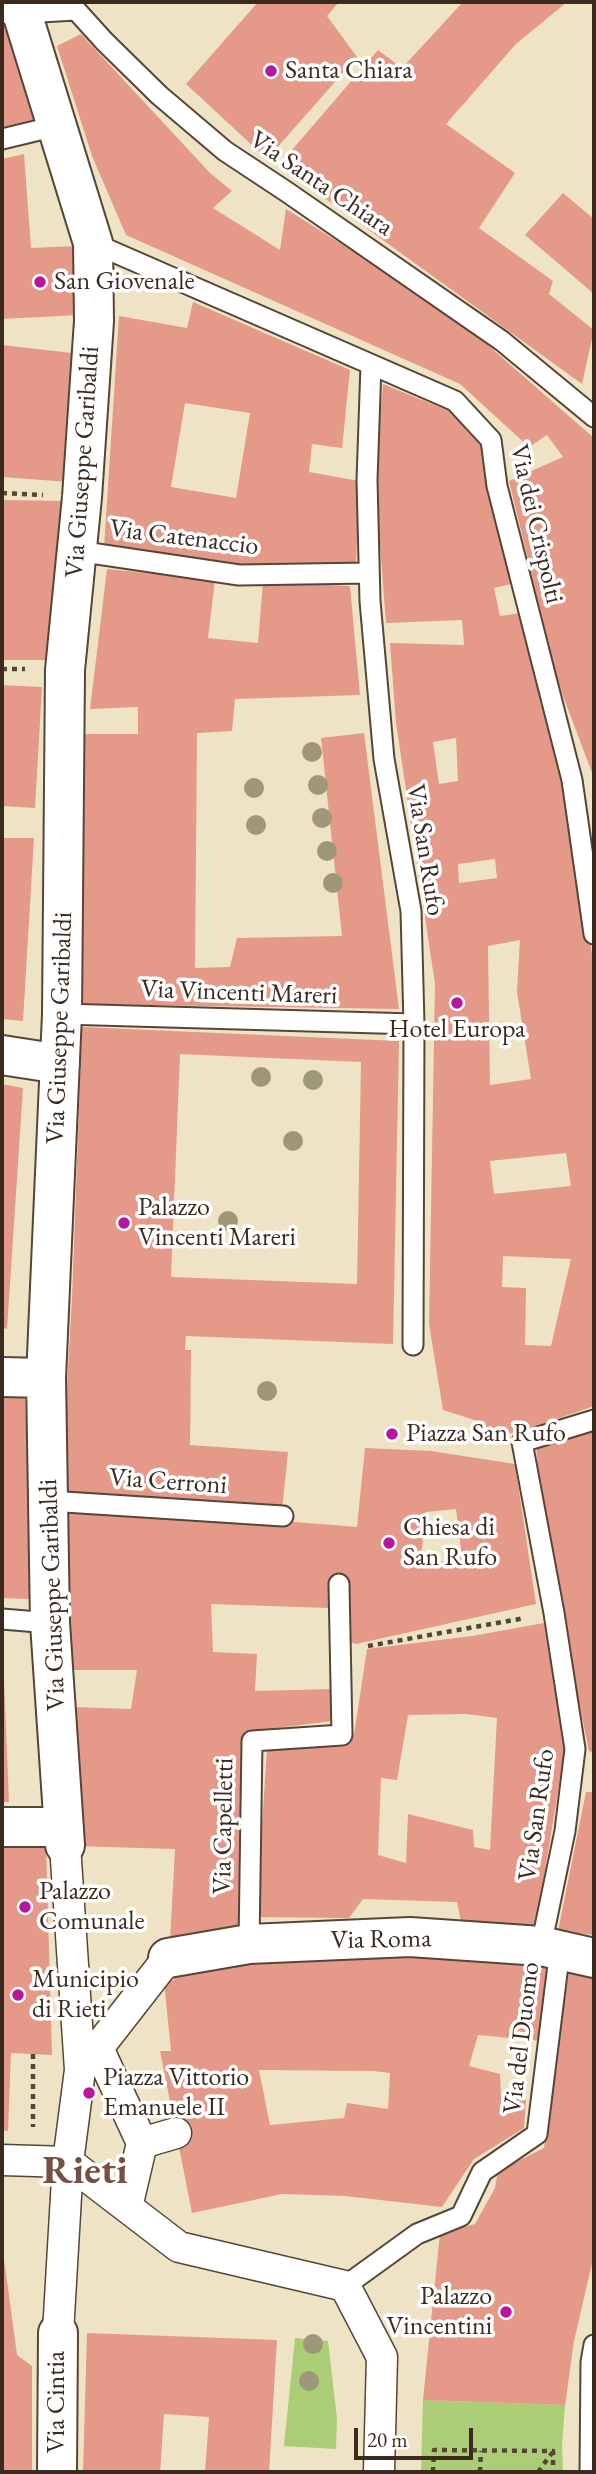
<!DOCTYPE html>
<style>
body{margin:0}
#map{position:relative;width:596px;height:2474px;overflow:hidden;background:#efe3c6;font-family:"EB Garamond",serif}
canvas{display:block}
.frame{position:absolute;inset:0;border:4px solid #3b2a1e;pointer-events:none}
.scale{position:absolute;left:354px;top:2428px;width:119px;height:32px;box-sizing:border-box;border:4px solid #3b2a1e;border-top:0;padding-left:9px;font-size:21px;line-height:24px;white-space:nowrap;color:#3b2a1e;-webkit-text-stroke:5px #fff;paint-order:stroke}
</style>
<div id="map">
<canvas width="596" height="2474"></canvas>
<div class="frame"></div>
<div class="scale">20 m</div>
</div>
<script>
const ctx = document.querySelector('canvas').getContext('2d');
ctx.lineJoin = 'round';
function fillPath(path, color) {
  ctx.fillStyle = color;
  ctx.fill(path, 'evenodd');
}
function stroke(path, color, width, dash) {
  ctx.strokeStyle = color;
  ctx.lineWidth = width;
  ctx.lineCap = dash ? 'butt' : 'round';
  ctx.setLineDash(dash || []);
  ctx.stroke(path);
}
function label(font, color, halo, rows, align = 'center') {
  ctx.font = font + ' "EB Garamond",serif';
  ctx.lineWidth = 7;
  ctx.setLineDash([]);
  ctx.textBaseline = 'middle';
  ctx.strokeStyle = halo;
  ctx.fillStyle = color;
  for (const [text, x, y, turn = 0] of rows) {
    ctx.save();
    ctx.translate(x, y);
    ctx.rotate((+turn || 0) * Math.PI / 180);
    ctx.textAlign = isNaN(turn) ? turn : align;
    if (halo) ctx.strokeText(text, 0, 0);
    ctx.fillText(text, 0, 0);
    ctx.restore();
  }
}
fillPath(new Path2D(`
 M295,2338L328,2341L337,2418L336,2449L284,2446Z
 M423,2400L565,2405L562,2445L563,2472H421Z`), '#abcd76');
fillPath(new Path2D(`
 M258,2H339L327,16L357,57L267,159L186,84Z
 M463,2H567L516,44L446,124L515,173L479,228L553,281L549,294L594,330L582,384L279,165L378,50L402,68Z
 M2,24L19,42L41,120L2,129Z
 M81,34L210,173L232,191L213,208L280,250L286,209L450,312L594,438V778L557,680L509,481L563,457L547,435L529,447L460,384L126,235L92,156L57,46Z
 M24,154L31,248L76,246L79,315L2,319V159Z
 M563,193L594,219V294L525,235Z
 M193,302L350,370L342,448L312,444L309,472L359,481L356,566L244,568L104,548L119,316L187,328ZM185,403L250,413L236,498L171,487Z
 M2,345L81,354L69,482L2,477Z
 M383,384L454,413L484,445L516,583L494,588L500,616L521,613L563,772L594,967V1406L517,1433L485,1432L484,1423L443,1410L429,1324L435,984L396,723L390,643L464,645L462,620L386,623L375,480ZM456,738L458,781L439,784L433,742ZM495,859L497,878L459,883L458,864ZM520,940L517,992L531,1079L490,1085L488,946ZM566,1153L571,1186L494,1194L490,1161ZM503,1256L571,1259L551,1346L525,1345L526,1288L502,1287Z
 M2,500L68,501L47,660H2Z
 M107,569L215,580L208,638L258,643L263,582L350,586L360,695L235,699L232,731L197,733L195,968L230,967L237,938L342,936L321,738L364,733L399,1009L79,1004L80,734H138V707L90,709Z
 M2,685L42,687L35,808L2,806Z
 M2,838H34L23,1021L2,1019Z
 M82,1027L399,1041L393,1344L186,1336L185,1350H191L190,1445L288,1452L282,1510L186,1499L61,1491L72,1298ZM180,1054L361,1062L357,1284L171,1277Z
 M2,1084L23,1088L7,1329L2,1328Z
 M2,1389L25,1391L31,1599L2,1598Z
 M594,1430V1753L589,1751L541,1516L536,1442Z
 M365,1448L431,1451L515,1464L536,1604L356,1644L344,1640L331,1583L328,1608L211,1604L213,1652L257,1654L255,1691L332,1689V1721L245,1732L238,1934L170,1942L175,1849L75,1846L72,1707L131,1709L137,1670H73L63,1511L283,1521L357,1527ZM456,1509L462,1557L420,1566L426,1512Z
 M544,1623L565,1748L536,1926L461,1922L457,1902L363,1899L349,1918L256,1917L267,1749L354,1735L367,1649L472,1636ZM466,1714L497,1718L490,1850L474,1847L473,1830L408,1814L406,1863L378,1855L381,1778L397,1780L408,1715Z
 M2,1679H4L9,1802H2Z
 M586,1792H594V1935L558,1931Z
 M2,1841L46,1845L52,2055L11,2053L8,2131L2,2130Z
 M392,1952L551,1960L541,2041L478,2035L469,2066L500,2074L501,2097L526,2100L524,2128L474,2159L442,2207L345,2196L282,2194L192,2213L160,2051H171L164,1982L174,1980V1971L254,1960ZM259,2070L373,2071L390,2073L388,2109L347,2103L344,2118L270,2125Z
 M570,1963L594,1968V2255L574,2341L565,2405L423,2400L440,2233L475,2224L495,2188L498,2171L544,2148Z
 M2,2244L17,2355L32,2366V2472H2Z
 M87,2333L277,2340L269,2472H205L209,2417L164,2414L160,2472H83Z`), '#e49989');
const service = new Path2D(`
 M22,13L76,10L104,41L159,95L225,151L287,192L502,341L594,417
 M2,139L56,126
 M93,243L455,401L491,440L497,486L572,780L594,934
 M371,365L367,480L370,601L384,759L411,911L414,1024L413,1345
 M77,551L239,575L369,573
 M62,1014L414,1024
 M49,1501L283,1516
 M2,1619L50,1623
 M249,1944L252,1741L342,1735L339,1584
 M541,1946L565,1831L575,1749L554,1613L522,1442L594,1420
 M345,2286L417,2234L461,2216L482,2172L537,2134L560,1949
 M590,2472L591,2362L594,2345`);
const pedestrian = new Path2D(`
 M98,2048L142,2143L127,2207
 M87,2062L168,1958
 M142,2143L176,2133
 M2,2160L68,2162
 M68,2162L179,2247L345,2286L382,2357L379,2472
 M58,2333L68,2162L80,2070L65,1845`);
const minor = new Path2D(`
 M10,2L22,13L93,243L94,321L82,497L65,670L62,1014L46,1378L50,1623L65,1845
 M2,1055L60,1064
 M2,1377L46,1378
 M2,1827H64
 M168,1958L249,1944L410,1937L541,1946L594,1958
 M57,2472L58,2333`);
stroke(service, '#564637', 23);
stroke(pedestrian, '#564637', 33);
stroke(minor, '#564637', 42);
stroke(new Path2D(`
 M2,493L43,495
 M2,669H25
 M432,1436L493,1440
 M368,1646L525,1618
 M33,2054V2127
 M433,2472L434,2450L553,2451V2472
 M480,2472L481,2451
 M538,2472L552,2453`), '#564637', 4.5, [5, 5]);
stroke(service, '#fff', 19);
stroke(pedestrian, '#fff', 30);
stroke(minor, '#fff', 38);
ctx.fillStyle = '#9f9878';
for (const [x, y] of [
 [312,752],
 [318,785],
 [254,788],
 [322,818],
 [256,825],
 [327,851],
 [333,883],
 [261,1077],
 [313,1080],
 [293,1141],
 [228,1221],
 [267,1391],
 [313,2344],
 [309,2381]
]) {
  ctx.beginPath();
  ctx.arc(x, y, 10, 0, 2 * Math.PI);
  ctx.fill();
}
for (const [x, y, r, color] of [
 [271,71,7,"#b5179e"],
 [40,282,7,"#b5179e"],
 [457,1003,7,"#b5179e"],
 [124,1223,7,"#b5179e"],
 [392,1434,7,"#b5179e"],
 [389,1543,7,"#b5179e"],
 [25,1907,7,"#b5179e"],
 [18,1995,7,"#b5179e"],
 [89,2093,7,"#b5179e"],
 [506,2312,7,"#b5179e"]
]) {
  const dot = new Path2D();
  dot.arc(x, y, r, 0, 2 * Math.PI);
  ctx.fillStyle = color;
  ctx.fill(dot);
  stroke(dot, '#fff', 2.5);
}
label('26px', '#3b2a1e', '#fff', [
 ["Santa Chiara",285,71],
 ["San Giovenale",54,282],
 ["Hotel Europa",457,1030,"center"],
 ["Palazzo",138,1208],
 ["Vincenti Mareri",138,1238],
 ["Piazza San Rufo",406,1434],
 ["Chiesa di",403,1528],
 ["San Rufo",403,1558],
 ["Palazzo",39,1892],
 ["Comunale",39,1922],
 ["Municipio",32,1980],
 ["di Rieti",32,2010],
 ["Piazza Vittorio",103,2078],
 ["Emanuele II",103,2108],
 ["Palazzo",492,2297,"right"],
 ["Vincentini",492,2327,"right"]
], 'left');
label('26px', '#3b2a1e', '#fff', [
 ["Via Santa Chiara",321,184,34],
 ["Via Giuseppe Garibaldi",83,462,-86],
 ["Via dei Crispolti",536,524,77],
 ["Via Catenaccio",184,538,7],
 ["Via San Rufo",425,850,81],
 ["Via Vincenti Mareri",239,993,2],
 ["Via Giuseppe Garibaldi",60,1028,-88],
 ["Via Cerroni",168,1482,4],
 ["Via Giuseppe Garibaldi",53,1595,-92],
 ["Via San Rufo",537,1815,-82],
 ["Via Capelletti",224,1826,-89],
 ["Via Roma",381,1940,-1],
 ["Via del Duomo",522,2038,-83],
 ["Via Cintia",57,2402,-90]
]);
label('bold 40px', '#765143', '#fff', [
 ["Rieti",85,2172]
]);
</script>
